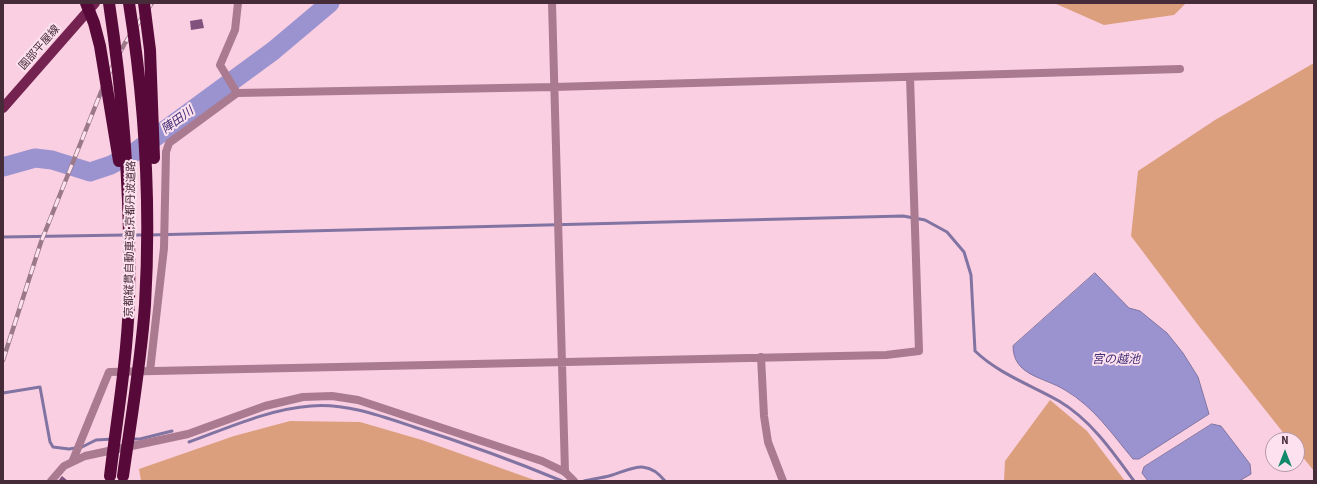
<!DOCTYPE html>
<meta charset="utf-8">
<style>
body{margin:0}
#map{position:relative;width:1317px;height:484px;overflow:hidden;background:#facfe2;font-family:"Source Sans 3",sans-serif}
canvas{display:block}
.frame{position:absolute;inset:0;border:4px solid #462b38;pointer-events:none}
.north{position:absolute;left:1265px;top:432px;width:40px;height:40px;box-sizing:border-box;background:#fee1ee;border:1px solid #b498a5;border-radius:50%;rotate:0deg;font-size:11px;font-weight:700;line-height:16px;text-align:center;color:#462b38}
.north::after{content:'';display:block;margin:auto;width:14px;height:18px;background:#12896a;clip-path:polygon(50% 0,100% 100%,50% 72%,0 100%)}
</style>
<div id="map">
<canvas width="1317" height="484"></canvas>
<div class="frame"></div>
<div class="north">N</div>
</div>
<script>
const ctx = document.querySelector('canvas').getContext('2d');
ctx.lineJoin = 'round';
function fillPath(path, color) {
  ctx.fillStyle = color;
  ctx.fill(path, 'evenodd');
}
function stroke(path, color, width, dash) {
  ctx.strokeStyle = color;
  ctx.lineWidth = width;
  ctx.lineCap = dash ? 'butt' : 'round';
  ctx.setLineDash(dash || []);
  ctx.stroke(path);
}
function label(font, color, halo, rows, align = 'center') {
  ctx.font = font + ' "Source Sans 3","Noto Sans JP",sans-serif';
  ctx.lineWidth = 4;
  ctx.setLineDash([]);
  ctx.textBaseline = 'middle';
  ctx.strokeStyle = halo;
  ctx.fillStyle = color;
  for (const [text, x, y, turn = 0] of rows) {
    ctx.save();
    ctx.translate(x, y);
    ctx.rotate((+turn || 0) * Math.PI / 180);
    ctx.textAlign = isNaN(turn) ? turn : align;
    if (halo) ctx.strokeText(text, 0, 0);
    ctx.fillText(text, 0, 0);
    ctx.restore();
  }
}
fillPath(new Path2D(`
 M1054,3H1186L1174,15L1104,25Z
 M1314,63V471L1297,450V440H1289L1198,325L1131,236L1138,171L1215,120Z
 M1050,400L1087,431L1125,481H1004L1005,461Z
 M290,421L360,422L422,440L537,481H141L139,469L234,436Z`), '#dc9f7e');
const water = new Path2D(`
 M1095,273L1129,308L1140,311L1167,333L1183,353L1198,377L1209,414L1139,459H1133C1112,434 1094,407 1065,390C1044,377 1013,376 1013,346Z
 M1212,424L1221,426L1250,464L1251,474L1239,481H1148L1142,473L1144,467Z`);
fillPath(water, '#9a93cf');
stroke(water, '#8174a2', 1);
stroke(new Path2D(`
 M131,235H143
 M149,235L903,216L925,220L947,232L964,252L971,275L975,351C999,374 1031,385 1059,401C1091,420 1113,452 1134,481
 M3,237L125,235
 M3,393L40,387L50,442L53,447L69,449L82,447L96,440L113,439
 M130,439H140L172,431
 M189,442C228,428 269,409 311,406C346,403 381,416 414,427C464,443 514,461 562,481
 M584,481C592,479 601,478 609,476C631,470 646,457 665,481`), '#8174a2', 3);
stroke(new Path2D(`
 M3,167L35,158L52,160L90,172L111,165L135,152L273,51L330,3`), '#9a93cf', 19);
fillPath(new Path2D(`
 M202,19L204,28L191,30L190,21Z
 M62,476L68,481H58Z`), '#82527f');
stroke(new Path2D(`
 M552,3L565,472
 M237,93L220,65L235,30L238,3
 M761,357L764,416L768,442L783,481
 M150,371L164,248L166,152L169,143L237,93L554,87L1180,69
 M73,460L109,372L886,355L919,351L910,77`), '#a97a90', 8);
stroke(new Path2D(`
 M51,481L64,466L85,456L188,434L265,406L303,397L332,396L358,400L542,461L565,472L574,481`), '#a97a90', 8);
stroke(new Path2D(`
 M3,108L95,3`), '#742351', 10);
const rail = new Path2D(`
 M3,360L41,242L107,77L125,43L152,3`);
stroke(rail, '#9b7989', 4.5);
stroke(rail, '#fee1ee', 3, [9]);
stroke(new Path2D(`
 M86,3L94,23L100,46L119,161
 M109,3C124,102 131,202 129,301C127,360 117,418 110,476
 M144,3L150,50L154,158
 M123,476C131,419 141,362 145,305C151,204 145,103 129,3`), '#570a39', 12);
label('11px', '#462b38', '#fee1ee', [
 ["園部平屋線",40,48,-49],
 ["京都縦貫自動車道;京都丹波道路",131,239,-89]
]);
label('italic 12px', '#3f2f76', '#fee1ee', [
 ["陣田川",178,121,-36],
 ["宮の越池",1116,360]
]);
</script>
